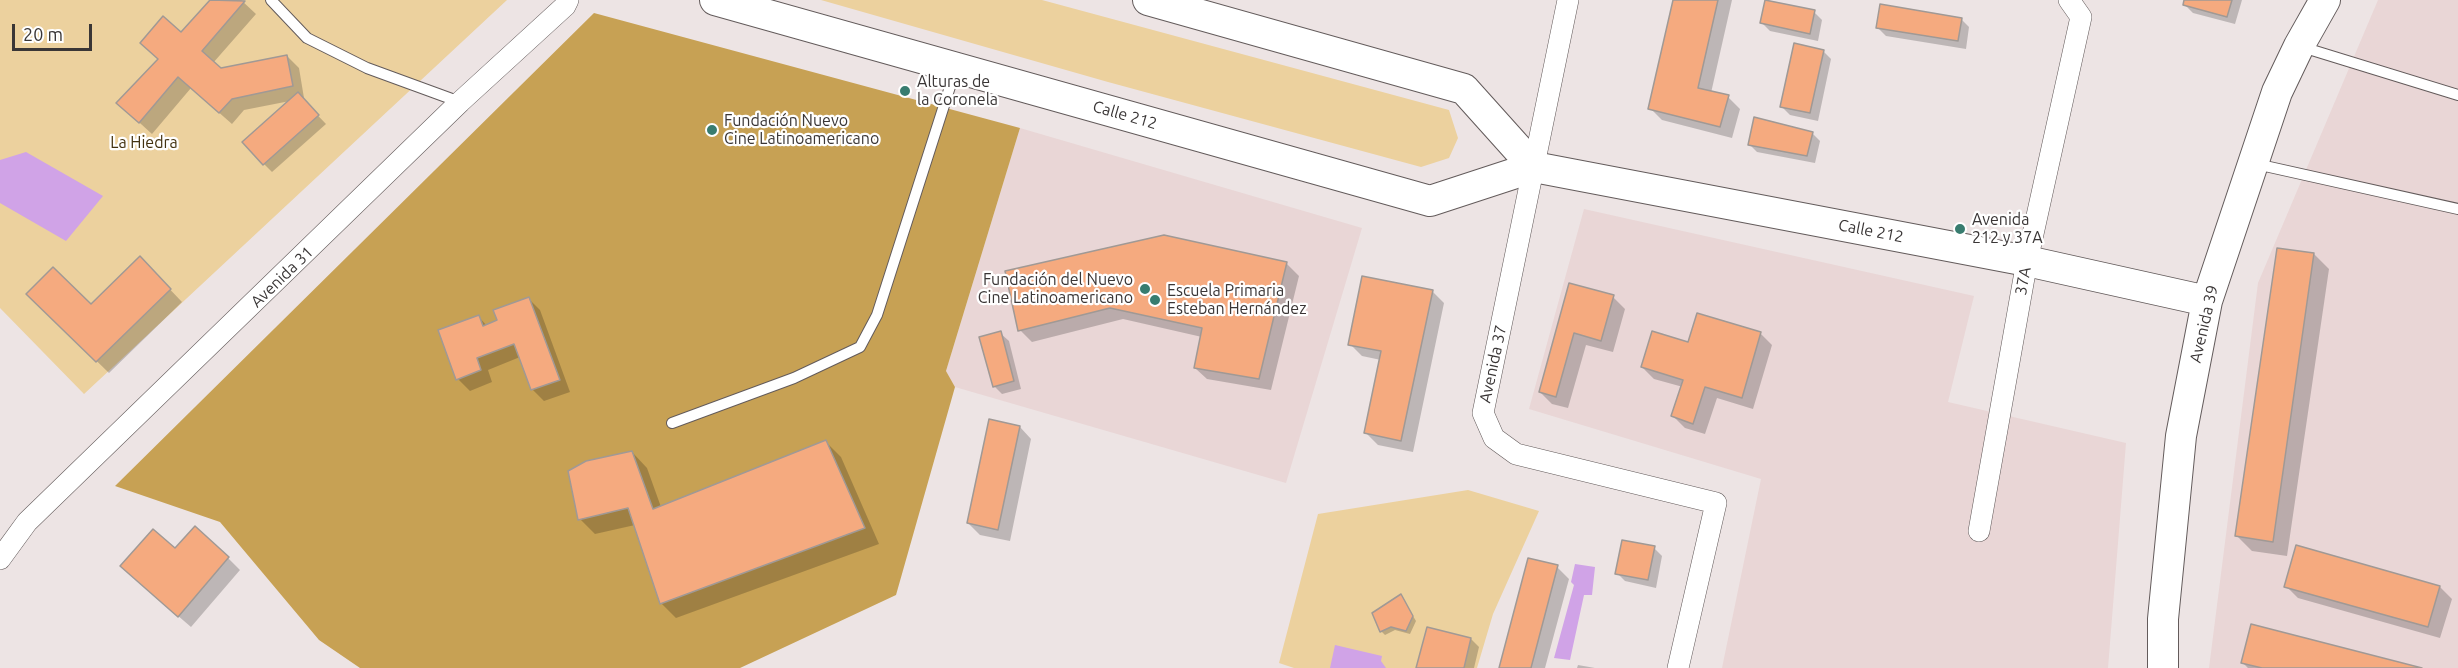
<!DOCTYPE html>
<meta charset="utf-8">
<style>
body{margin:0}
#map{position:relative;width:2458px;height:668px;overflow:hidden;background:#ede4e4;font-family:Ubuntu,sans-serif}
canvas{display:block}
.scale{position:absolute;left:12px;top:24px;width:80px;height:27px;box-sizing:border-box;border:3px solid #3a3636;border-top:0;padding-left:8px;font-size:18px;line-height:21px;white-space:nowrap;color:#3a3636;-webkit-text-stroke:4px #fff;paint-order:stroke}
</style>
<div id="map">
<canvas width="2458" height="668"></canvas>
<div class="scale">20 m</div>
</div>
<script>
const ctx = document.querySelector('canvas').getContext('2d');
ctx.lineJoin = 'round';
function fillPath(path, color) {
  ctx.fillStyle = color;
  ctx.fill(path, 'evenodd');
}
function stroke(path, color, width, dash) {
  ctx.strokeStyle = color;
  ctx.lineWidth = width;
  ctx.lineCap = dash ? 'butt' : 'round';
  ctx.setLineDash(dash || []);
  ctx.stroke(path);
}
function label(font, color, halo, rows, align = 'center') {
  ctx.font = font + ' Ubuntu,sans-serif';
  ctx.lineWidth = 4.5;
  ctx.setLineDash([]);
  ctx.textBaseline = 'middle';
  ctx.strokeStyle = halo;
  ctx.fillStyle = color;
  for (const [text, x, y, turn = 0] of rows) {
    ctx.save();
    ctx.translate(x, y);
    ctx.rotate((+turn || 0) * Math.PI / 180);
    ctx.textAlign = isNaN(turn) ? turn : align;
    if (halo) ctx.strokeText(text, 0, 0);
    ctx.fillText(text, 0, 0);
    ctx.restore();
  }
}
fillPath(new Path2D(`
 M2378,0H2458V668H2209L2258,283Z
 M1020,128L1362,228L1286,483L955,387L946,371Z
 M1584,209L1974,296L1948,402L2126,443L2108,668H1722L1761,479L1529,409Z`), '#e9d6d6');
fillPath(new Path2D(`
 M0,0H507L84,394L0,308Z
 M821,0H1042L1449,110L1458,138L1449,158L1421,167L1108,82Z
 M1468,490L1539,511L1493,614L1477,668H1294L1279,663L1318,514Z`), '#ecd19e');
fillPath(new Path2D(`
 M594,13L1020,128L946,371L955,387L896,595L740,668H360L319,640L220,522L115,486Z`), '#c7a154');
fillPath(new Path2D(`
 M26,152L103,196L66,241L0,203V160Z
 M1575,564L1595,567L1592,595H1584L1570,660L1554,658L1574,585L1571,582Z
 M1335,645L1382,656L1381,661L1386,668H1330Z`), '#d0a3e7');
fillPath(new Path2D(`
 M212,0H241L256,14L213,63L221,70L287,56L299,68L304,98L302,99L326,124L272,172L264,164L290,101L244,110L232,124L191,88L152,134L130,114L181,34Z
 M1675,0H1732L1711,93L1728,97L1740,109L1732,138L1662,120L1650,108Z
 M2186,0H2242L2235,24L2193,13L2184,4Z
 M1814,12L1822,20L1818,41L1770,31L1762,23Z
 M1961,19L1969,27L1966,49L1886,36L1877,27Z
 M1823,51L1831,59L1818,121L1790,115L1782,107Z
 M1812,133L1820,141L1815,163L1757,152L1749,144Z
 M1164,236L1287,264L1299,276L1271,390L1207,379L1195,368L1202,337L1123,319L1032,342L1020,330Z
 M2314,254L2329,269L2287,556L2252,551L2237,536Z
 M140,258L182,302L109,373L28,294L91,306Z
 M1570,285L1613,297L1625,309L1613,352L1586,345L1568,408L1552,404L1540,392Z
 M1432,291L1444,303L1413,452L1378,445L1366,433L1381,360L1362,356L1350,344Z
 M528,298L540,310L570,392L544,401L532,389L520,357L488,370L492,382L470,391L458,379L478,316L487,326L499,321Z
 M1000,333L1009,341L1021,389L1002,394L994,386Z
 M1760,333L1772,345L1753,409L1717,398L1705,434L1685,428L1673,416L1683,387L1654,379L1642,367L1689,344Z
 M1020,427L1031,439L1010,541L980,535L968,523Z
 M826,442L841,457L879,544L676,618L661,603L635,525L595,534L580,519L632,452L647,468L661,507Z
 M1654,548L1662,556L1656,588L1625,581L1617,573Z
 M175,550L228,558L240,570L191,627L134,578Z
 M1557,567L1569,579L1545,668H1500Z
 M2286,586L2440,587L2452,599L2440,638L2298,598Z
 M1401,596L1416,621L1410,634L1395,630L1385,635L1381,631Z
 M1471,639L1479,647L1474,668H1417Z
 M2242,662L2416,668H2248Z
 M1578,665L1595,668H1577Z`), '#0003');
const building = new Path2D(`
 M210,0L245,1L202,51L221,68L287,55L293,86L232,99L219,113L178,77L139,123L116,103L158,59L140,43L163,16L181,32Z
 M1673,0H1718L1698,88L1729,95L1720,127L1648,109Z
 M1765,0L1815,10L1810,34L1760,23Z
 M2184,0H2232L2227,17L2183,5Z
 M1880,4L1962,18L1958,41L1876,28Z
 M1794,43L1824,50L1810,113L1780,107Z
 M298,92L319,115L263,165L242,142Z
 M1754,117L1813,132L1807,156L1748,145Z
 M1164,235L1287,262L1259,379L1194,368L1202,328L1110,308L1018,331L1005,271Z
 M2277,248L2314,253L2273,542L2235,536Z
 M140,256L171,289L96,362L26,294L53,267L91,304Z
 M1362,276L1433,290L1401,441L1364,433L1381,351L1348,345Z
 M1569,283L1614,295L1601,341L1574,333L1556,397L1539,392Z
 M529,297L560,380L531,390L514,344L477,358L481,370L456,380L438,330L479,315L483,326L497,320L493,310Z
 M1697,313L1761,332L1742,398L1705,387L1693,424L1671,416L1683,380L1641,367L1652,331L1688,342Z
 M1001,331L1014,381L993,387L979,337Z
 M989,419L1020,426L998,530L967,523Z
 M826,440L865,528L660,604L628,508L578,520L568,471L586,461L632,451L653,509Z
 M195,526L229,557L178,617L120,566L153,529L175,548Z
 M1622,540L1655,546L1648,580L1615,574Z
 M2296,545L2440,586L2428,627L2284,587Z
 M1528,558L1558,565L1531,668H1499Z
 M1401,594L1413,616L1406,631L1391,627L1380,632L1372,613Z
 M2251,624L2422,668H2262L2241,663Z
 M1427,627L1471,638L1464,668H1416Z`);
fillPath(building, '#f5aa7f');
stroke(building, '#a09995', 1.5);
const lane = new Path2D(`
 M271,0L307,38L367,68L460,102
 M2302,47L2458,95
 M2256,164L2458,209
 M672,423L794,378L860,347L877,315L956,68`);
const street = new Path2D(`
 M1568,0L1483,413L1494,438L1516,454L1716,503L1678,668
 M1979,531L2027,261L2081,17L2069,0
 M0,559L27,522L460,102L565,6L568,0`);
const secondary = new Path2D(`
 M715,0L1430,201L1534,167L2027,261L2207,301
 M1148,0L1464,89L1534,167
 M2163,668V619L2181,436L2207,301L2277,92L2299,46L2325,0`);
stroke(lane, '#635b5b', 12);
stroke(street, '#635b5b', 22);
stroke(secondary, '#635b5b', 32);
stroke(lane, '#fff', 10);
stroke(street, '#fff', 21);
stroke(secondary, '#fff', 30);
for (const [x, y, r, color] of [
 [905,91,6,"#387c6f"],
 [712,130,6,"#387c6f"],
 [1960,229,6,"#387c6f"],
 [1145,289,6,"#387c6f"],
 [1155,300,6,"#387c6f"]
]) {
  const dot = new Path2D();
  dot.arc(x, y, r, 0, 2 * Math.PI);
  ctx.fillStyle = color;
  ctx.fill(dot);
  stroke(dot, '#fff', 2);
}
label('16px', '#3a3636', '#fff', [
 ["Alturas de",917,82],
 ["la Coronela",917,100],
 ["Fundación Nuevo",724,121],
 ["Cine Latinoamericano",724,139],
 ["Avenida",1972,220],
 ["212 y 37A",1972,238],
 ["Fundación del Nuevo",1133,280,"right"],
 ["Cine Latinoamericano",1133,298,"right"],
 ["Escuela Primaria",1167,291],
 ["Esteban Hernández",1167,309]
], 'left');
label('16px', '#3a3636', '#fff', [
 ["Calle 212",1125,115,16],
 ["Calle 212",1871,231,11],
 ["Avenida 31",282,277,-44],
 ["37A",2023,281,-80],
 ["Avenida 39",2204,324,-77],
 ["Avenida 37",1493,364,-78]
]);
label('16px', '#433210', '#fff', [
 ["La Hiedra",144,143]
]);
</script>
